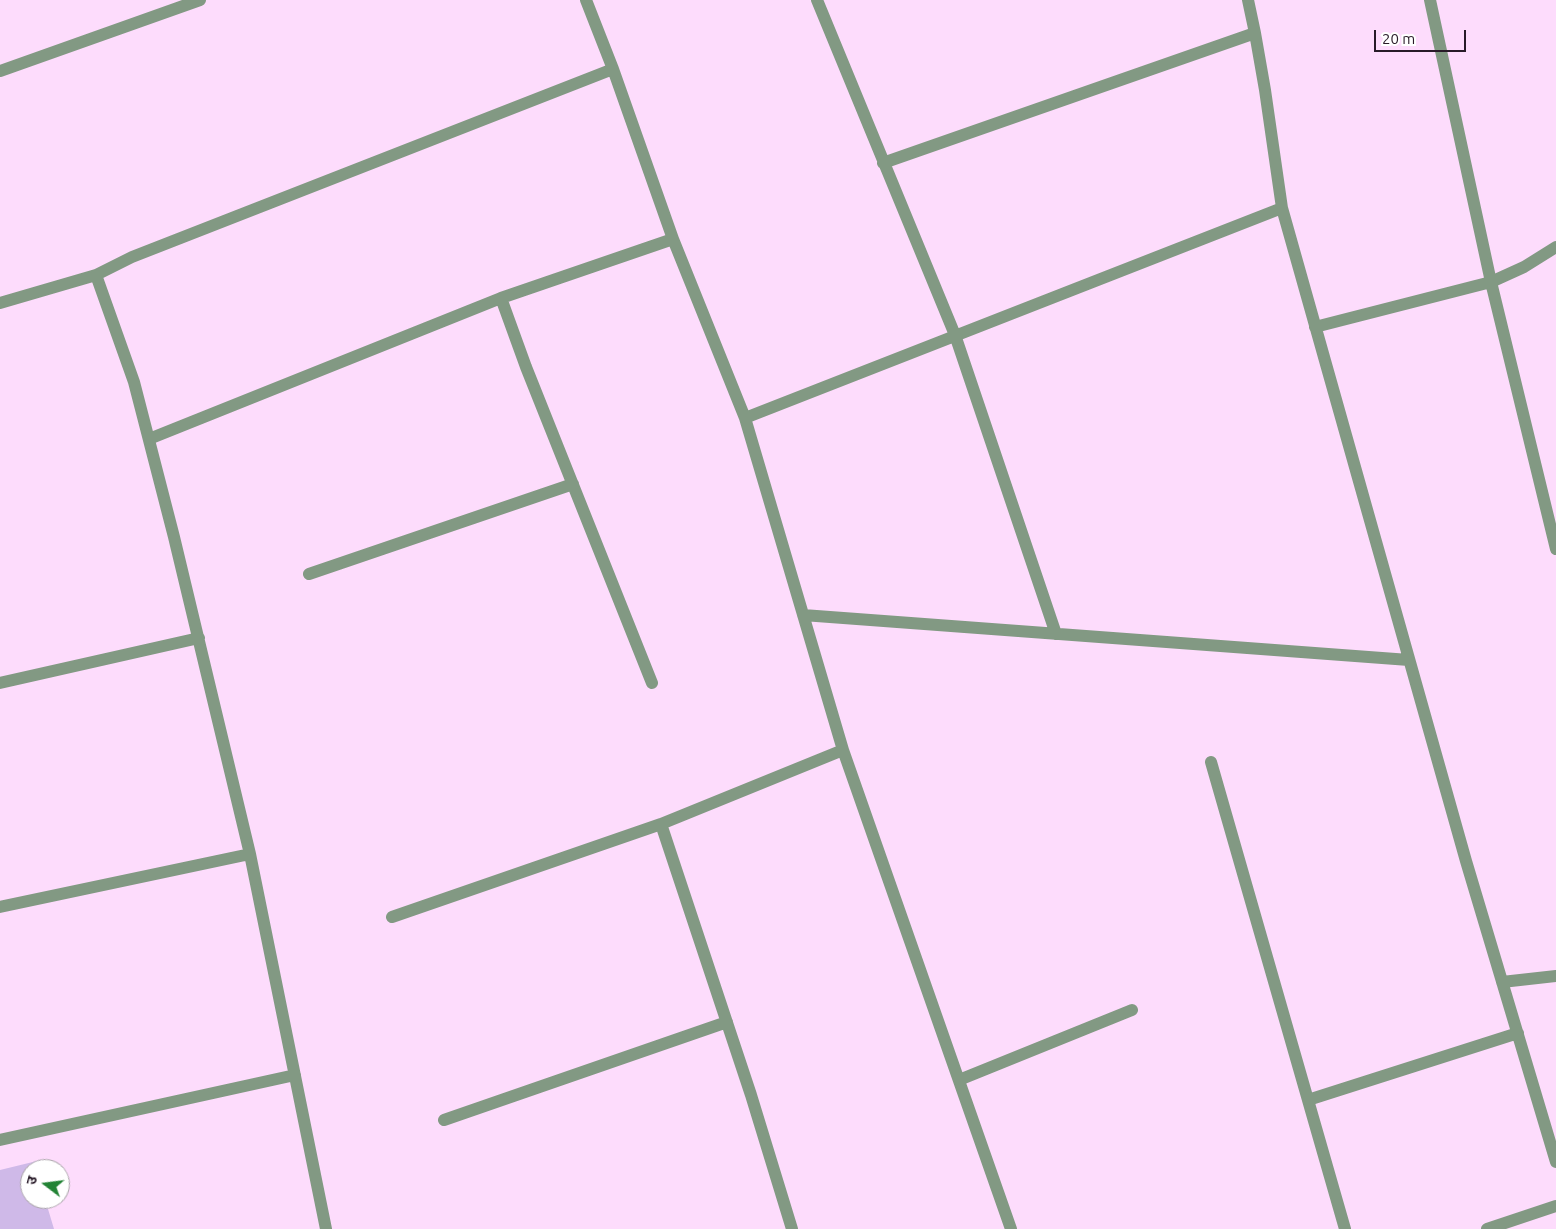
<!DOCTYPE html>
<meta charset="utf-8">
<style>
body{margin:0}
#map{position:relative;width:1556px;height:1229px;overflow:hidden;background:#fddcfc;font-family:Ubuntu,"Noto Sans Devanagari",sans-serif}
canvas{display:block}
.north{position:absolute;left:20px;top:1159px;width:50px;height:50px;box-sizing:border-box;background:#fff;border:1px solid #a9a3a9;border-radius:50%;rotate:285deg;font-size:14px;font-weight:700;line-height:20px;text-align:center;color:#281a28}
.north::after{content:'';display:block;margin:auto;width:18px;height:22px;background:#238335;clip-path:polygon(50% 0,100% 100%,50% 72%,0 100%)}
.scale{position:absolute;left:1374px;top:30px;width:92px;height:22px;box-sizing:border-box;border:2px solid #281a28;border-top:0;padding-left:6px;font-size:15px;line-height:18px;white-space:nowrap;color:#281a28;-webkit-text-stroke:4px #fff;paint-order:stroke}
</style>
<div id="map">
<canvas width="1556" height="1229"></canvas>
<div class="north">उ</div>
<div class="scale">20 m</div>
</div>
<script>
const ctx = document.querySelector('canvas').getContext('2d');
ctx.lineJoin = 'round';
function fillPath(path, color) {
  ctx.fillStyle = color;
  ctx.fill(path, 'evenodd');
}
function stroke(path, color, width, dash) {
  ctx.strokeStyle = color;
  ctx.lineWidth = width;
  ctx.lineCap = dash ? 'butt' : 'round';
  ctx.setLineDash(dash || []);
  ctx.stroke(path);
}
fillPath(new Path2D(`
 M41,1160L43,1169H30V1199H45L54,1229H0V1170Z`), '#cfb9e8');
stroke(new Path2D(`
 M586,0L613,69L673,239L745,418L843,750L661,824L751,1095L792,1229
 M817,0L955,335L1056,634
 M1248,0L1255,33L1265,90L1282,208L1466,861L1556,1162
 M1430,0L1491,282L1556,549
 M0,71L200,0
 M883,163L1255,33
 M96,275L134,382L174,537L250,854
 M501,298L526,367L652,683
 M0,303L96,275L132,257L613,69
 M1315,327L1491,282L1524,267L1556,247
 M745,418L1282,208
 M149,439L501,298L673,239
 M309,574L573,484
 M803,615L1409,660
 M0,683L199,638
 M843,750L1011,1229
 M1211,762L1345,1229
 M0,907L250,854L326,1229
 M392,917L661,824
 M1502,982L1556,976
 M959,1080L1132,1010
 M1308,1100L1518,1033
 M444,1120L727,1022
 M0,1140L295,1075
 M1487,1229L1556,1206`), '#829983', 12);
</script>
